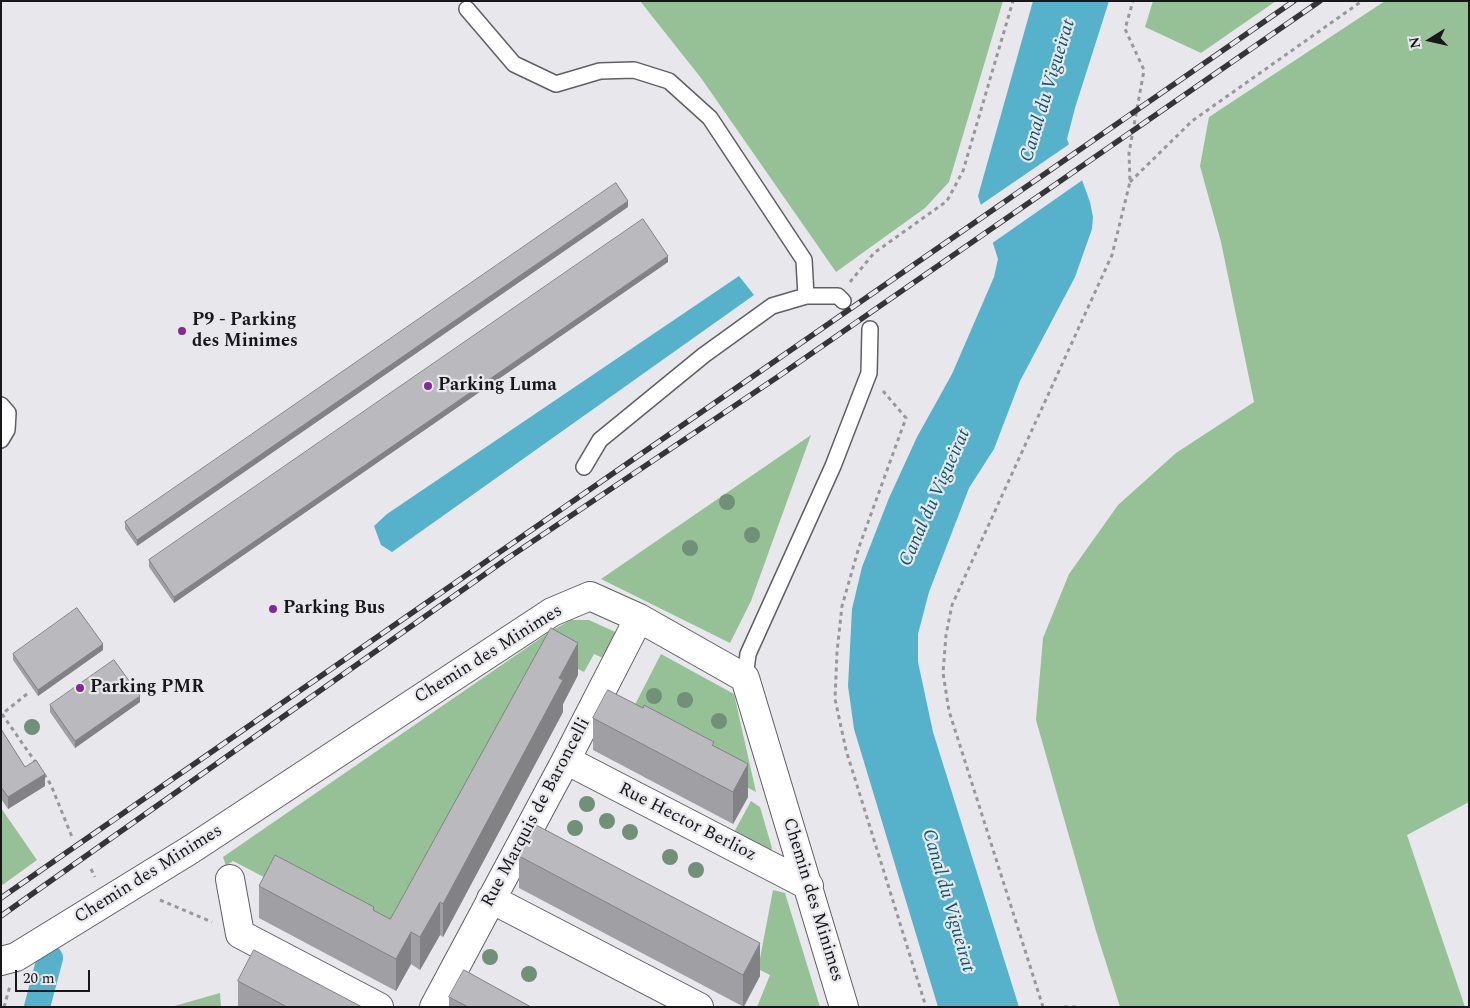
<!DOCTYPE html>
<style>
body{margin:0}
#map{position:relative;width:1470px;height:1008px;overflow:hidden;background:#e7e7ec;font-family:Spectral,serif}
canvas{display:block}
.frame{position:absolute;inset:0;border:2px solid #18181a;pointer-events:none}
.north{position:absolute;left:1405px;top:15px;width:50px;height:50px;-webkit-text-stroke:4px #e7e7ec;paint-order:stroke;rotate:260deg;font-size:14px;font-weight:700;line-height:20px;text-align:center;color:#18181a}
.north::after{content:'';display:block;margin:auto;width:18px;height:22px;background:#18181a;clip-path:polygon(50% 0,100% 100%,50% 72%,0 100%)}
.scale{position:absolute;left:15px;top:970px;width:75px;height:22px;box-sizing:border-box;border:2px solid #18181a;border-top:0;padding-left:6px;font-size:15px;line-height:18px;white-space:nowrap;color:#18181a;-webkit-text-stroke:4px #e7e7ec;paint-order:stroke}
</style>
<div id="map">
<canvas width="1470" height="1008"></canvas>
<div class="frame"></div>
<div class="north">N</div>
<div class="scale">20 m</div>
</div>
<script>
const ctx = document.querySelector('canvas').getContext('2d');
ctx.lineJoin = 'round';
function fillPath(path, color) {
  ctx.fillStyle = color;
  ctx.fill(path, 'evenodd');
}
function stroke(path, color, width, dash) {
  ctx.strokeStyle = color;
  ctx.lineWidth = width;
  ctx.lineCap = dash ? 'butt' : 'round';
  ctx.setLineDash(dash || []);
  ctx.stroke(path);
}
function label(font, color, halo, rows, align = 'center') {
  ctx.font = font + ' Spectral,serif';
  ctx.lineWidth = 4.5;
  ctx.setLineDash([]);
  ctx.textBaseline = 'middle';
  ctx.strokeStyle = halo;
  ctx.fillStyle = color;
  for (const [text, x, y, turn = 0] of rows) {
    ctx.save();
    ctx.translate(x, y);
    ctx.rotate((+turn || 0) * Math.PI / 180);
    ctx.textAlign = isNaN(turn) ? turn : align;
    if (halo) ctx.strokeText(text, 0, 0);
    ctx.fillText(text, 0, 0);
    ctx.restore();
  }
}
fillPath(new Path2D(`
 M640,1H1003L949,182L925,208L836,272L701,78Z
 M1153,1H1276L1201,53L1145,27Z
 M1385,1H1469V802L1407,835L1465,1007H1120L1096,931L1036,720L1043,638L1069,574L1118,505L1176,453L1254,402L1221,242L1200,166L1209,117Z
 M811,435L751,601L730,643L601,579Z
 M571,620H589L622,635L608,660L594,654L584,672L550,655L389,942L233,861L226,866L223,857L551,631Z
 M661,654L734,694L756,792L625,724Z
 M751,801L760,807L772,848L769,854L733,834Z
 M1,808L37,860L1,886Z
 M773,890L785,893L820,1007H757L770,975L758,969Z
 M220,993L221,1007H171Z`), '#96c197');
fillPath(new Path2D(`
 M1033,1H1109L1075,108L1067,139L1090,202L1093,217L1092,229L1075,277L1020,381L994,449L969,488L929,592L918,634V662L933,732L1019,1007H938L854,729L848,686L852,609L862,567L889,498L917,437L952,374L994,277L998,259L978,196Z
 M739,276L754,295L392,552L381,545L374,526L387,514Z`), '#56b2cb');
fillPath(new Path2D(`
 M1071,143L1084,179L991,244L979,206Z`), '#e7e7ec');
stroke(new Path2D(`
 M37,1007L50,958`), '#56b2cb', 26);
const service = new Path2D(`
 M467,9L514,64L556,84L600,71L634,70L669,81L710,118L804,260L806,296
 M1,405L8,413L7,430L1,440
 M584,467L600,440L704,355L772,306L806,296H838L843,301
 M745,678L748,654L833,466L869,373L870,329`);
const minor = new Path2D(`
 M566,760L809,886
 M230,879L240,934L379,1007
 M491,899L699,1007
 M1,961L16,957L190,850L552,612L590,596L639,618L745,678L844,1007
 M434,1007L566,760L639,618`);
stroke(service, '#5f5f64', 18);
stroke(minor, '#5f5f64', 30);
stroke(new Path2D(`
 M1130,182L1192,121L1362,1
 M850,282L874,253L947,201L963,171L1013,1
 M883,391L906,418L859,547L842,606L837,652L835,699L846,750L926,1007
 M27,694L2,714L36,763
 M44,774L51,785L72,837
 M91,869L95,877
 M160,900L212,922
 M4,1007L10,986
 M1043,1007L949,711L943,673L946,635L952,605L1112,255L1130,182L1129,153L1144,70L1125,29L1133,1
 M1064,1007H1078`), '#98989c', 3, [4, 4]);
stroke(service, '#fff', 15);
stroke(minor, '#fff', 28);
const rail = new Path2D(`
 M1,898L1294,1
 M1,916L505,560L779,376L1320,1`);
stroke(rail, '#353537', 5.5);
stroke(rail, '#e7e7ec', 4, [11]);
ctx.fillStyle = '#709077';
for (const [x, y] of [
 [727,502],
 [752,535],
 [690,548],
 [654,696],
 [685,700],
 [719,721],
 [32,727],
 [587,804],
 [607,821],
 [575,828],
 [630,832],
 [670,857],
 [696,870],
 [490,957],
 [529,974]
]) {
  ctx.beginPath();
  ctx.arc(x, y, 8, 0, 2 * Math.PI);
  ctx.fill();
}
fillPath(new Path2D(`
 M628,207L137,546L125,529V522Z
 M668,262L174,603L149,567V560Z
 M103,650L38,696L13,660V654Z
 M578,675L563,704V712L443,937L440,935L420,970L411,964L396,991L259,918V886L374,911L390,919Z
 M140,702L75,748L50,712V705Z
 M593,718L714,746L748,797L733,824L593,750Z
 M1,729L25,767L45,786L8,809L1,799Z
 M519,856L760,976L744,1007L519,888Z
 M238,981L362,1007H238Z
 M449,997L531,1007H449Z`), '#a09fa3');
fillPath(new Path2D(`
 M628,201V207L137,546V540Z
 M668,256V262L174,603V597Z
 M578,643V675L563,704V712L443,937V904L559,678Z
 M103,644V650L38,696V690Z
 M140,696V702L75,748V741Z
 M748,764V797L733,824V792Z
 M45,774V786L8,809V797Z
 M440,902V935L420,970V937Z
 M411,932V964L396,991V959Z
 M760,943V976L743,1007V975Z`), '#828285');
const building = new Path2D(`
 M616,183L628,201L137,540L125,522Z
 M643,219L668,256L174,597L149,560Z
 M77,608L103,644L38,690L13,654Z
 M551,628L578,643L559,678L563,680L443,904L440,902L420,937L411,932L396,959L259,886L275,855L374,907L373,910L390,919Z
 M114,660L140,696L75,741L50,705Z
 M608,690L643,708L644,705L714,742L712,745L748,764L733,792L593,718Z
 M1,729L25,767L36,760L45,774L8,797L1,787Z
 M536,825L760,943L743,975L519,856Z
 M254,950L362,1007H287L238,981Z
 M464,970L531,1007H468L449,997Z`);
fillPath(building, '#bab9be');
stroke(building, '#828285', 1);
for (const [x, y, r, color] of [
 [182,331,5,"#802997"],
 [428,386,5,"#802997"],
 [273,609,5,"#802997"],
 [80,688,5,"#802997"]
]) {
  const dot = new Path2D();
  dot.arc(x, y, r, 0, 2 * Math.PI);
  ctx.fillStyle = color;
  ctx.fill(dot);
  stroke(dot, '#e7e7ec', 2);
}
label('bold 18px', '#18181a', '#e7e7ec', [
 ["P9 - Parking",192,321],
 ["des Minimes",192,342],
 ["Parking Luma",438,386],
 ["Parking Bus",283,609],
 ["Parking PMR",90,688]
], 'left');
label('18px', '#18181a', '#e7e7ec', [
 ["Chemin des Minimes",489,655,-32],
 ["Rue Marquis de Baroncelli",537,813,-62],
 ["Rue Hector Berlioz",687,823,27],
 ["Chemin des Minimes",149,875,-32],
 ["Chemin des Minimes",812,900,73]
]);
label('italic 19px', '#0a5a6c', '#e7e7ec', [
 ["Canal du Vigueirat",1049,91,-73],
 ["Canal du Vigueirat",936,498,-66],
 ["Canal du Vigueirat",947,901,74]
]);
</script>
